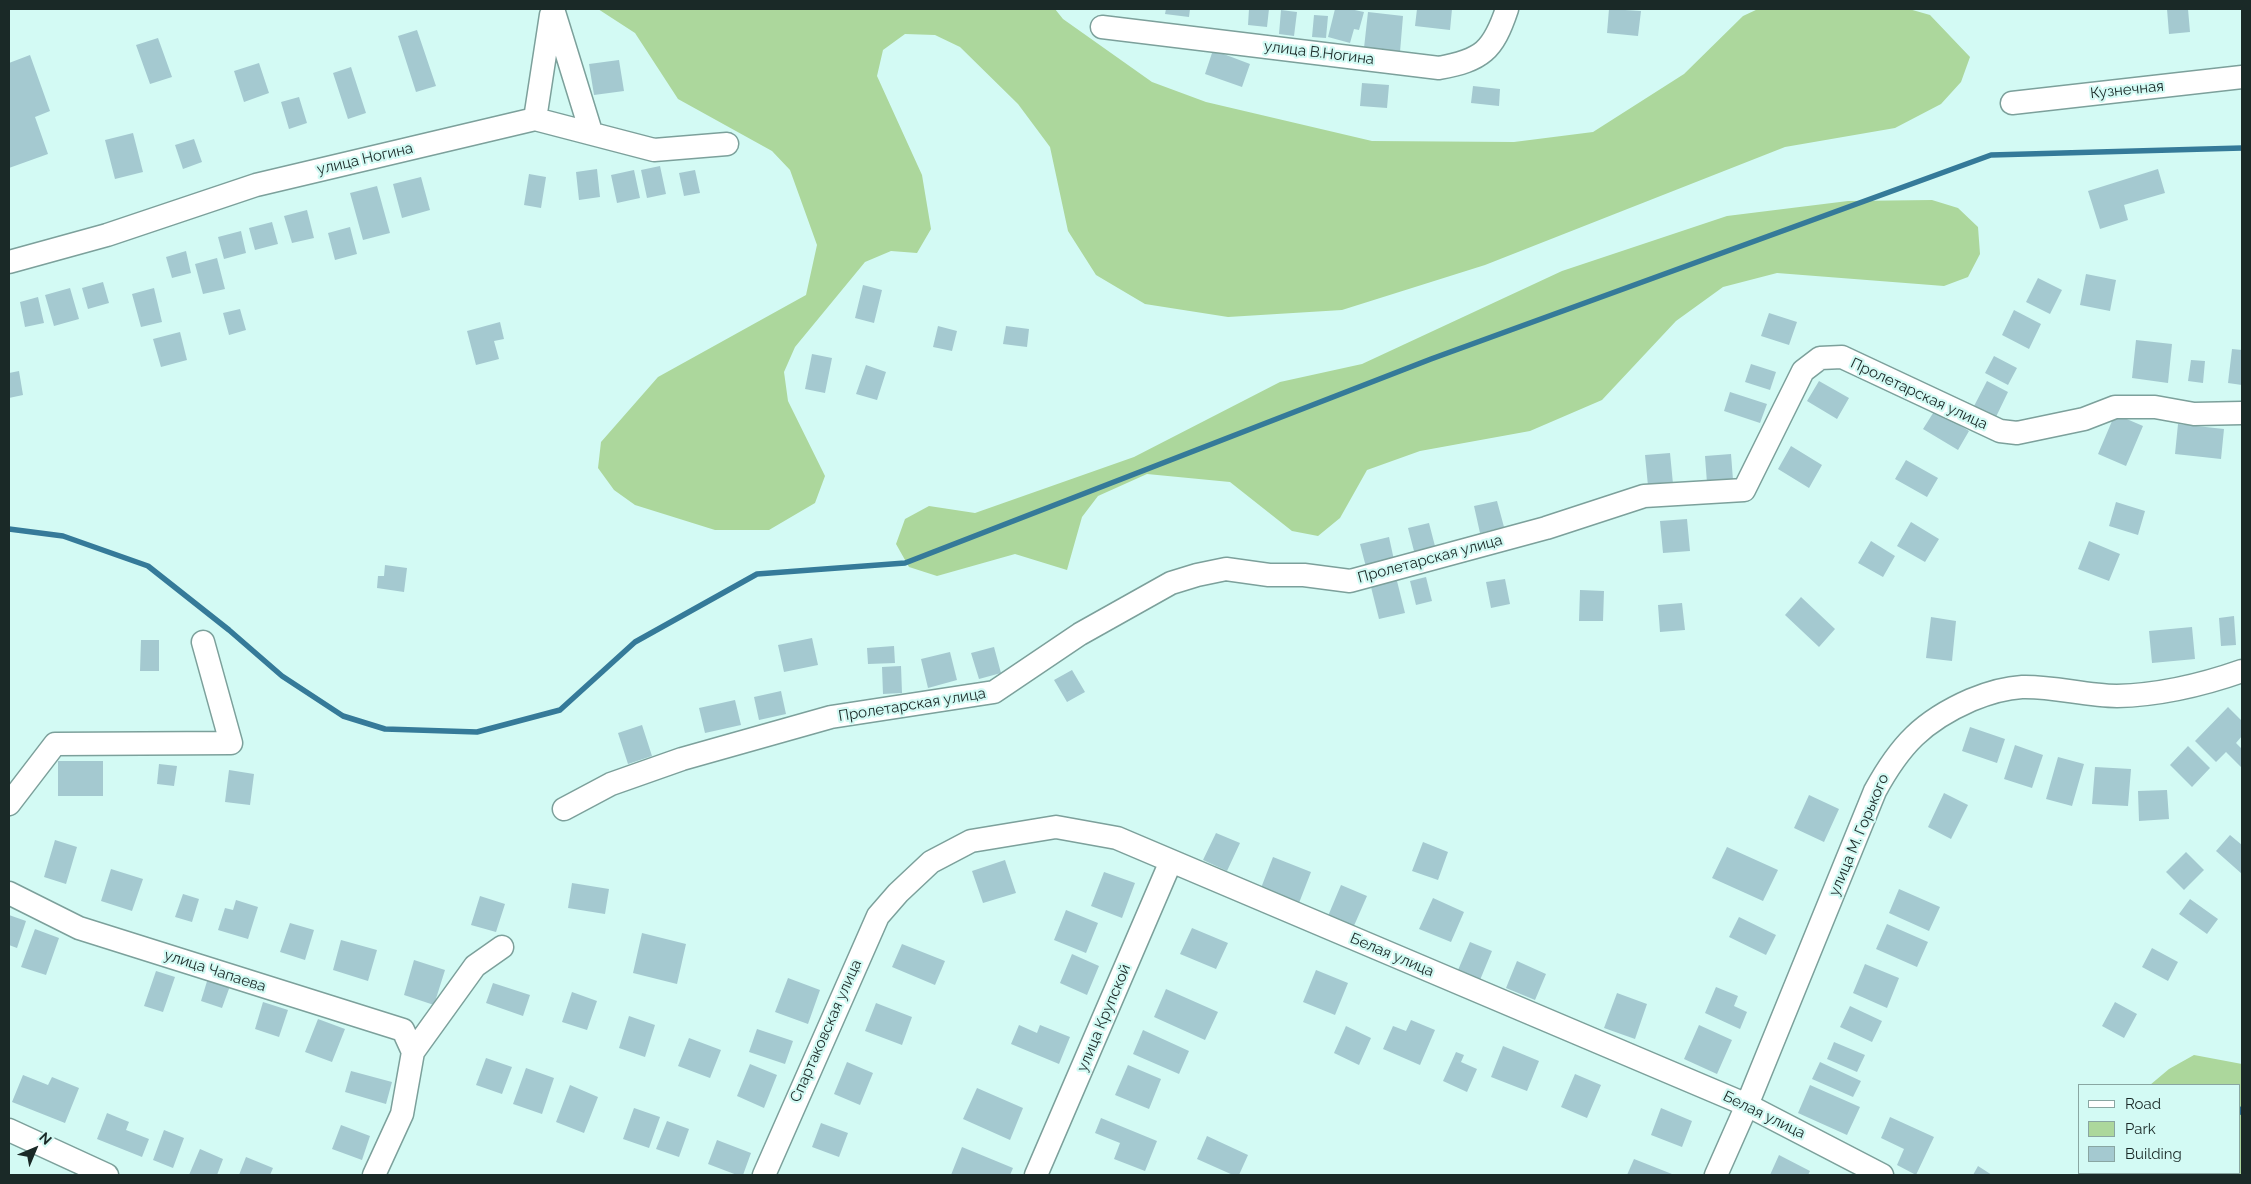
<!DOCTYPE html>
<meta charset="utf-8">
<style>
body{margin:0}
#map{position:relative;width:2251px;height:1184px;overflow:hidden;background:#d3faf4;font-family:Raleway,sans-serif}
canvas{display:block}
.frame{position:absolute;inset:0;border:10px solid #1a2927;pointer-events:none}
.legend{position:absolute;left:2078px;top:1084px;width:162px;height:90px;box-sizing:border-box;background:#d3faf4;border:1px solid #89a6a2;margin:0;padding:6px 9px;list-style:none;font-size:15px;color:#1a2927}
.legend li{display:flex;align-items:center;gap:10px;height:25px}
.legend b{width:25px;border:1px solid #89a6a2}
.north{position:absolute;left:10px;top:1124px;width:50px;height:50px;-webkit-text-stroke:4px #d3faf4;paint-order:stroke;rotate:45deg;font-size:14px;font-weight:700;line-height:20px;text-align:center;color:#1a2927}
.north::after{content:'';display:block;margin:auto;width:18px;height:22px;background:#1a2927;clip-path:polygon(50% 0,100% 100%,50% 72%,0 100%)}
</style>
<div id="map">
<canvas width="2251" height="1184"></canvas>
<div class="frame"></div>
<ul class="legend">
<li><b style="height:6px;background:#fff"></b>Road</li>
<li><b style="height:14px;background:#acd79c"></b>Park</li>
<li><b style="height:14px;background:#a4c9d0"></b>Building</li>
</ul>
<div class="north">N</div>
</div>
<script>
const ctx = document.querySelector('canvas').getContext('2d');
ctx.lineJoin = 'round';
function fillPath(path, color) {
  ctx.fillStyle = color;
  ctx.fill(path, 'evenodd');
}
function stroke(path, color, width, dash) {
  ctx.strokeStyle = color;
  ctx.lineWidth = width;
  ctx.lineCap = dash ? 'butt' : 'round';
  ctx.setLineDash(dash || []);
  ctx.stroke(path);
}
function label(font, color, halo, rows, align = 'center') {
  ctx.font = font + ' Raleway,sans-serif';
  ctx.lineWidth = 4.5;
  ctx.setLineDash([]);
  ctx.textBaseline = 'middle';
  ctx.strokeStyle = halo;
  ctx.fillStyle = color;
  for (const [text, x, y, turn = 0] of rows) {
    ctx.save();
    ctx.translate(x, y);
    ctx.rotate((+turn || 0) * Math.PI / 180);
    ctx.textAlign = isNaN(turn) ? turn : align;
    if (halo) ctx.strokeText(text, 0, 0);
    ctx.fillText(text, 0, 0);
    ctx.restore();
  }
}
fillPath(new Path2D(`
 M598,9H1055L1063,19L1152,82L1206,102L1372,141L1514,142L1593,132L1684,74L1743,16L1758,9H1909L1930,15L1970,57L1961,82L1941,104L1895,128L1785,147L1485,265L1342,310L1228,317L1145,304L1096,275L1068,231L1050,147L1018,104L960,47L935,35L905,34L883,50L877,76L922,175L931,229L917,253L891,251L865,262L795,347L784,372L788,401L825,476L815,503L769,530H715L635,505L614,490L598,468L601,442L658,377L806,295L817,245L790,170L772,151L678,99L635,33Z
 M1932,200L1958,208L1978,227L1980,254L1968,277L1944,286L1777,273L1723,287L1676,321L1602,400L1530,431L1420,451L1367,470L1340,518L1318,536L1292,531L1230,482L1147,474L1098,496L1082,517L1067,570L1015,554L937,576L909,567L896,544L905,519L929,506L975,513L1134,457L1280,382L1362,364L1562,271L1727,216L1848,201Z
 M2194,1055L2242,1064V1175H2100V1173H2240V1085H2150L2169,1069Z`), '#acd79c');
stroke(new Path2D(`
 M9,529L63,536L148,566L229,630L282,676L343,716L385,729L477,732L560,710L635,642L757,574L905,563L1431,359L1991,155L2242,148
 M2240,1112L2242,1109
 M2201,1175L2202,1173`), '#357a99', 5.5);
fillPath(new Path2D(`
 M1166,9H1190L1189,17L1165,14Z
 M1249,9H1269L1267,27L1248,25Z
 M1335,9H1350L1364,12L1359,30L1354,29L1350,43L1328,37Z
 M1417,9H1452L1450,30L1415,26Z
 M1609,9L1641,11L1638,36L1607,33Z
 M2167,9H2188L2190,32L2169,34Z
 M1281,10L1297,12L1294,36L1279,34Z
 M1368,12L1403,16L1400,52L1364,48Z
 M1314,15L1328,16L1326,38L1312,37Z
 M417,30L436,86L416,92L398,36Z
 M158,38L172,77L150,84L136,45Z
 M1213,50L1250,64L1242,87L1205,74Z
 M30,55L50,111L35,117L48,154L9,168V63Z
 M619,60L624,91L594,95L589,64Z
 M259,63L269,93L244,102L234,71Z
 M351,67L366,113L348,119L333,73Z
 M1362,83L1389,85L1387,108L1360,106Z
 M1473,86L1500,89L1499,106L1471,103Z
 M299,97L307,123L289,129L281,102Z
 M133,133L143,172L115,179L105,140Z
 M194,139L202,162L183,169L175,145Z
 M660,166L666,194L647,198L641,170Z
 M597,169L600,197L579,200L576,172Z
 M2158,169L2165,193L2124,205L2128,220L2100,229L2088,191Z
 M634,170L640,198L617,203L611,175Z
 M695,170L700,193L684,196L679,173Z
 M529,174L546,177L541,208L524,205Z
 M421,177L430,210L402,218L393,184Z
 M377,186L390,233L363,240L350,193Z
 M307,210L314,238L292,243L284,216Z
 M272,222L278,244L255,250L249,228Z
 M350,227L357,254L335,260L328,233Z
 M241,231L246,253L224,259L218,237Z
 M186,251L191,273L172,278L166,257Z
 M217,258L225,289L203,294L195,264Z
 M2086,274L2116,280L2110,311L2080,305Z
 M2038,278L2062,290L2050,314L2026,302Z
 M103,282L109,303L88,309L82,288Z
 M863,285L882,290L874,323L855,318Z
 M70,288L79,319L54,326L45,295Z
 M154,288L162,322L141,327L132,294Z
 M38,297L44,323L25,327L20,302Z
 M240,309L246,330L229,335L223,313Z
 M2014,310L2041,324L2029,349L2002,335Z
 M1769,313L1797,322L1789,345L1761,336Z
 M500,322L504,339L494,341L499,359L476,365L467,331Z
 M938,326L957,331L952,351L933,347Z
 M1006,326L1029,329L1027,347L1003,344Z
 M180,332L187,360L161,367L153,339Z
 M2136,340L2172,344L2168,383L2132,378Z
 M2232,349L2242,350V385L2228,383Z
 M812,354L832,358L825,393L805,389Z
 M1994,356L2017,368L2008,385L1985,373Z
 M2191,360L2205,361L2203,383L2188,381Z
 M1751,364L1776,372L1770,390L1745,382Z
 M866,365L886,372L877,400L856,394Z
 M19,371L23,395L9,398V373Z
 M1819,381L1849,398L1837,419L1807,401Z
 M1987,381L2008,392L1994,421L1972,410Z
 M1730,392L1767,404L1760,423L1724,411Z
 M1935,410L1969,431L1958,450L1923,429Z
 M2115,414L2143,426L2126,466L2098,454Z
 M2178,424L2224,429L2221,459L2175,454Z
 M1791,446L1822,465L1809,488L1778,469Z
 M1670,453L1673,484L1648,486L1645,455Z
 M1731,454L1733,480L1707,483L1705,456Z
 M1906,460L1938,478L1927,497L1895,479Z
 M1497,501L1504,527L1480,533L1474,506Z
 M2116,502L2145,511L2138,535L2109,526Z
 M1687,519L1690,551L1663,553L1660,521Z
 M1911,522L1939,539L1925,562L1897,546Z
 M1429,523L1436,550L1415,555L1408,528Z
 M1389,537L1394,560L1366,567L1360,544Z
 M1871,541L1895,556L1883,577L1858,563Z
 M2089,541L2120,554L2109,581L2078,569Z
 M385,565L407,568L404,592L377,588L378,576H384Z
 M1396,577L1405,613L1379,619L1370,583Z
 M1426,577L1432,601L1416,605L1410,581Z
 M1505,579L1510,604L1491,608L1486,582Z
 M1580,590L1604,591L1603,621H1579Z
 M1801,597L1835,629L1819,647L1785,615Z
 M1682,603L1685,630L1660,632L1658,605Z
 M2234,616L2236,645L2221,646L2219,618Z
 M1931,617L1956,621L1952,661L1926,658Z
 M2192,627L2195,659L2152,663L2149,631Z
 M812,638L818,665L784,672L778,645Z
 M141,640H159V671H140Z
 M894,646L895,663L868,664L867,648Z
 M994,647L1001,673L979,679L971,653Z
 M950,652L957,680L928,688L921,659Z
 M901,666L902,693L883,694L882,667Z
 M1072,670L1085,692L1067,702L1054,680Z
 M781,691L786,714L759,720L754,697Z
 M735,700L741,725L705,733L699,708Z
 M2228,707L2242,721V736L2236,743L2242,749L2241,767L2226,752L2216,762L2195,741Z
 M642,725L652,756L628,764L618,733Z
 M1970,727L2005,739L1997,763L1962,751Z
 M2015,745L2043,755L2032,788L2004,779Z
 M2188,746L2210,768L2192,787L2170,765Z
 M2058,757L2084,764L2072,806L2046,799Z
 M58,761H103V796H58Z
 M159,764L177,766L174,786L157,784Z
 M2095,767L2131,769L2128,806L2092,804Z
 M229,770L254,774L250,805L225,802Z
 M2167,790L2169,819L2139,821L2138,791Z
 M1944,793L1968,805L1951,839L1928,827Z
 M1809,795L1839,809L1824,842L1794,828Z
 M1216,833L1240,843L1227,871L1203,860Z
 M2230,835L2242,845V874L2216,851Z
 M55,840L77,847L66,884L44,877Z
 M1423,842L1448,852L1438,880L1412,871Z
 M1727,847L1778,870L1763,901L1712,878Z
 M2186,852L2204,870L2184,890L2166,872Z
 M1273,857L1311,872L1299,903L1261,888Z
 M1005,860L1016,893L983,903L972,871Z
 M111,869L143,879L132,911L101,901Z
 M1104,872L1135,883L1122,918L1091,906Z
 M572,883L609,889L605,914L568,908Z
 M1341,885L1367,896L1353,928L1328,916Z
 M1899,889L1940,907L1929,931L1889,913Z
 M183,894L199,899L192,922L175,917Z
 M480,896L505,904L496,932L471,925Z
 M1433,898L1464,912L1451,942L1419,929Z
 M2190,899L2218,919L2207,934L2179,914Z
 M236,900L258,907L248,939L218,930L225,908L233,910Z
 M1066,910L1098,923L1086,953L1054,940Z
 M9,915L26,921L17,948L9,945Z
 M1739,917L1776,935L1766,955L1729,937Z
 M290,923L314,930L305,960L280,952Z
 M1887,924L1928,942L1917,967L1876,949Z
 M1192,928L1228,943L1216,969L1180,954Z
 M35,929L59,938L46,975L21,967Z
 M642,933L686,944L677,984L633,973Z
 M341,940L377,950L368,981L333,970Z
 M1470,942L1492,951L1480,980L1458,970Z
 M902,944L945,961L935,985L892,967Z
 M2152,948L2178,962L2168,981L2142,967Z
 M1072,954L1099,966L1087,995L1060,983Z
 M414,960L445,970L434,1005L404,995Z
 M1517,961L1546,974L1535,1000L1506,988Z
 M1865,964L1899,978L1887,1008L1853,993Z
 M1316,970L1348,983L1335,1015L1303,1002Z
 M156,971L175,977L163,1012L144,1006Z
 M208,978L230,986L222,1008L201,1001Z
 M788,978L820,990L808,1024L775,1012Z
 M493,983L530,995L523,1016L486,1003Z
 M1716,987L1738,996L1734,1006L1747,1012L1740,1029L1705,1013Z
 M1166,989L1218,1012L1205,1040L1154,1017Z
 M572,992L597,1001L587,1030L562,1022Z
 M1617,993L1647,1004L1635,1039L1604,1028Z
 M263,1002L288,1010L279,1037L255,1029Z
 M2115,1002L2137,1014L2124,1038L2102,1026Z
 M876,1003L912,1017L902,1045L865,1031Z
 M1850,1006L1882,1021L1872,1042L1840,1027Z
 M629,1016L655,1025L645,1057L619,1048Z
 M318,1019L345,1029L332,1062L305,1052Z
 M1411,1020L1435,1030L1420,1065L1383,1049L1393,1026L1406,1031Z
 M1019,1025L1037,1033L1040,1025L1070,1037L1059,1064L1011,1044Z
 M1699,1025L1732,1040L1717,1074L1684,1059Z
 M1346,1026L1371,1038L1359,1065L1334,1053Z
 M757,1029L793,1041L785,1064L749,1052Z
 M1143,1030L1189,1051L1179,1074L1133,1054Z
 M689,1038L721,1050L710,1078L678,1066Z
 M1834,1042L1865,1055L1857,1072L1827,1059Z
 M1503,1046L1539,1061L1527,1091L1491,1077Z
 M1456,1052L1464,1055L1461,1062L1477,1069L1467,1092L1443,1081Z
 M486,1058L512,1067L502,1094L476,1085Z
 M847,1062L873,1073L860,1105L834,1094Z
 M1820,1062L1861,1081L1853,1097L1812,1079Z
 M750,1064L777,1075L764,1108L737,1096Z
 M1128,1065L1161,1079L1149,1109L1115,1095Z
 M526,1068L554,1078L542,1114L513,1104Z
 M351,1071L392,1082L386,1104L345,1092Z
 M1575,1074L1601,1085L1587,1118L1561,1107Z
 M23,1075L48,1085L52,1077L79,1088L65,1123L12,1102Z
 M570,1085L598,1097L584,1133L556,1122Z
 M1810,1085L1860,1107L1847,1135L1798,1113Z
 M977,1088L1023,1108L1010,1140L963,1119Z
 M634,1108L660,1117L649,1148L623,1139Z
 M1661,1108L1692,1121L1682,1147L1651,1135Z
 M107,1113L129,1122L126,1130L149,1139L142,1157L97,1139Z
 M1890,1117L1934,1137L1916,1175L1897,1165L1904,1149L1881,1138Z
 M1101,1118L1157,1141L1145,1171L1114,1159L1120,1143L1095,1133Z
 M667,1121L689,1129L679,1157L656,1149Z
 M821,1123L848,1133L839,1157L812,1147Z
 M341,1125L370,1136L362,1160L332,1149Z
 M164,1130L184,1138L173,1168L153,1160Z
 M1207,1136L1248,1155L1239,1175H1233L1197,1159Z
 M717,1140L751,1153L743,1175H737L708,1164Z
 M962,1147L1013,1168L1010,1175H951Z
 M200,1149L223,1159L217,1175H189Z
 M1779,1155L1810,1171L1808,1175H1770Z
 M246,1157L273,1168L270,1175H239Z
 M1634,1159L1672,1174V1175H1627Z
 M1978,1166L1992,1175H1973Z`), '#a4c9d0');
const minor = new Path2D(`
 M553,9L591,132
 M1102,27L1439,68C1482,60 1493,51 1507,9
 M2012,103L2242,77
 M535,119L551,15
 M9,262L107,235L256,185L535,119L654,150L727,144
 M9,804L55,744L231,743L203,642
 M564,809L611,784L682,759L831,717L994,692L1080,634L1171,583L1197,575L1226,569L1269,575H1304L1350,581L1546,528L1644,496L1744,490L1803,371L1820,358L1842,357L2000,431L2017,433L2084,419L2115,407H2155L2194,414L2242,413
 M9,893L79,928L403,1030L413,1052
 M9,1130L107,1175
 M374,1175L402,1114L413,1052L475,966L502,947
 M764,1175L878,916L898,893L931,862L971,841L1056,827L1117,838L1747,1105L1882,1175
 M1036,1175L1171,861
 M1716,1175L1747,1105L1875,791C1900,745 1923,721 1971,700C1988,693 2004,688 2022,687C2054,686 2085,696 2117,696C2160,695 2202,685 2242,671`);
stroke(minor, '#7ca09b', 25);
stroke(minor, '#fff', 22);
label('15px', '#1a2927', '#d3faf4', [
 ["улица В.Ногина",1319,53,7],
 ["Кузнечная",2127,90,-6],
 ["улица Ногина",365,159,-13],
 ["Пролетарская улица",1919,394,25],
 ["Пролетарская улица",1430,559,-15],
 ["Пролетарская улица",912,705,-9],
 ["улица М. Горького",1859,835,-67],
 ["Белая улица",1392,955,23],
 ["улица Чапаева",215,971,18],
 ["улица Крупской",1104,1018,-67],
 ["Спартаковская улица",826,1031,-66],
 ["Белая улица",1764,1115,26]
]);
</script>
